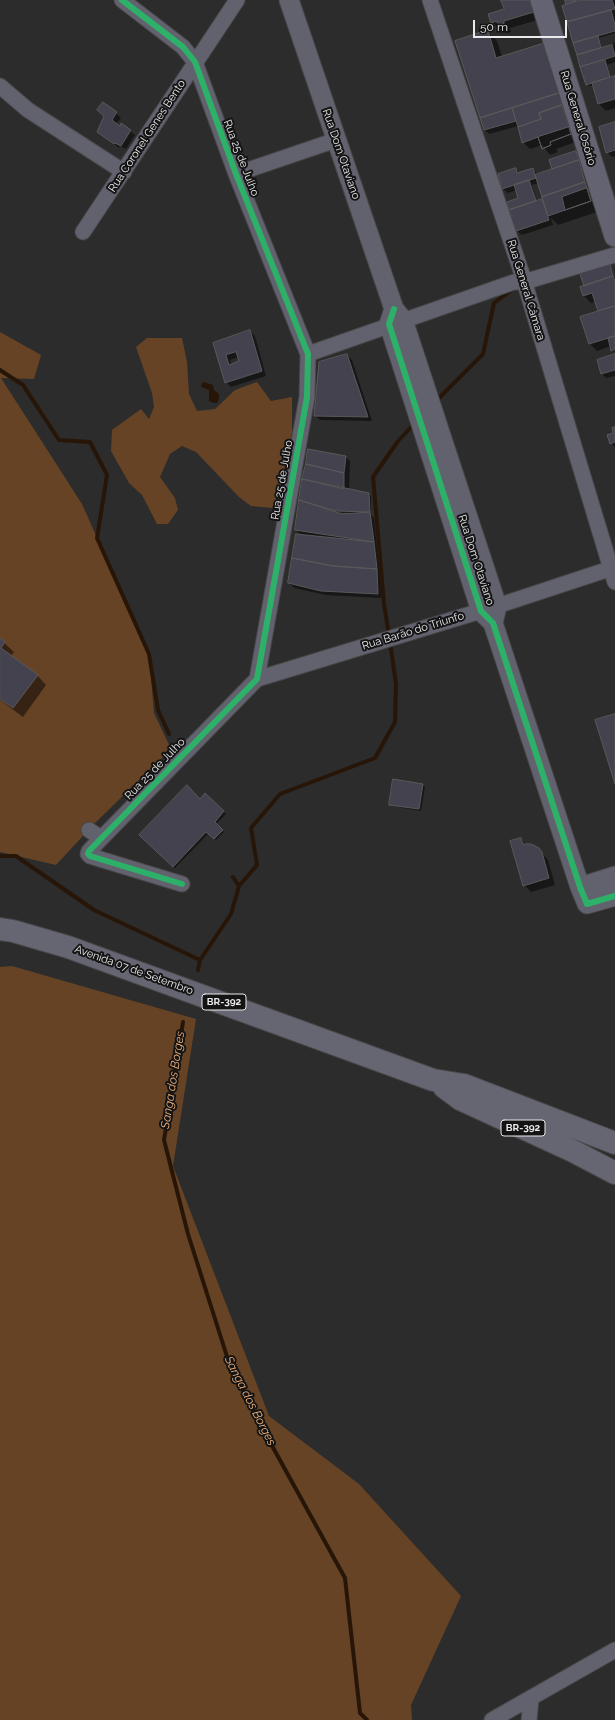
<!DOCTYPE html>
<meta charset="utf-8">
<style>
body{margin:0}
#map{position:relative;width:615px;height:1720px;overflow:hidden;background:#2c2c2d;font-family:Raleway,sans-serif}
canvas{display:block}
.scale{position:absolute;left:473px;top:20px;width:94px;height:18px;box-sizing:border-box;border:2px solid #ebebed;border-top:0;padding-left:5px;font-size:12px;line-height:14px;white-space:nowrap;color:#ebebed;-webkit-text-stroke:3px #141415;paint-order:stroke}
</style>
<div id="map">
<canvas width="615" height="1720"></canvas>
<div class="scale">50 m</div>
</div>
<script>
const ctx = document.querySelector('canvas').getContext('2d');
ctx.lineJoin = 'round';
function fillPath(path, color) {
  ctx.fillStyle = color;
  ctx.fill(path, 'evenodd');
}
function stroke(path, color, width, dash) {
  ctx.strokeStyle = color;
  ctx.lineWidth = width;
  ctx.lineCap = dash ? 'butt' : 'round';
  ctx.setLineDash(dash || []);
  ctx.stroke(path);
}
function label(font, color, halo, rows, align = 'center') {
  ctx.font = font + ' Raleway,sans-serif';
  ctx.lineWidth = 4;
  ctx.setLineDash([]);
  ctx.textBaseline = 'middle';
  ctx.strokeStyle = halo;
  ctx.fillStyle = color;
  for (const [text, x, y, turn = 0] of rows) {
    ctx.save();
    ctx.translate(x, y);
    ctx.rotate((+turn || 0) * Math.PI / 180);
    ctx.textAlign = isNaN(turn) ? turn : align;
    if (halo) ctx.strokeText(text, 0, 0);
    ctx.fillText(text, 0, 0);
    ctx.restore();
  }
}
fillPath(new Path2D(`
 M0,332L41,355L34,379L1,378L82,504L149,654L154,713L171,749L93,825L56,865L0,852Z
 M147,338H182L187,362L189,394L197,411L215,409L235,390L257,382L271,401L292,397V433L283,486L272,508L251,506L239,497L196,452L182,446L170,454L160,477L175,498L178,510L168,524H157L142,495L129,483L111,451L112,430L141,409L149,419L154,407L152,393L136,347Z
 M12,966L196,1019L173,1166L269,1416L359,1484L461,1596L411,1705L412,1720H0V967Z`), '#664324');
fillPath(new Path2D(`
 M204,382L213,385L214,390L219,394V399L217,403H214L209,401V390L201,387L202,383Z`), '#271608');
fillPath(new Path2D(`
 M502,0H535L541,19L510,28L511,32L506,33L502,29H499L492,22L505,10Z
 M566,0H577V2L584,0H615V33L599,38L602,49L614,45L613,43L615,42V62L607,65L611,78L615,77V108L606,111L599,104L593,85L589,86L587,84L568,23Z
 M487,31L497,41L502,57L543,44L578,141L556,149L558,152L550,155L542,145L530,149L523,142L518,126L489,134L485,130L481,117Z
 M116,113L121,118L116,124L120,127L122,125L135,135L126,149L120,146L119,148L98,131Z
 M615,123V156L612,157L607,152Z
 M576,152L581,157L600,211L558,225L551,218L553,225L522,235L517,231L508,203L520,199L517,190L508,193L503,189L499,175L516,169L519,173L533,169L538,175L553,170L550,161ZM539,183L545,202L542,200L537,202L532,185Z
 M609,265L615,279L614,352L611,346L597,351L590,344L582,318L599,312L596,301L591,303L584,296Z
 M250,331L255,336L266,376L231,387L226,382L215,344ZM239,357L240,362L231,365L230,360Z
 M347,355L352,360L372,421L320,420L315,416Z
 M615,355V376L606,378L602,374L598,360Z
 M615,428V447L611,443Z
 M346,457L350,461L349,490L369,494L371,496V515L374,518L382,598L326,595L294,588L289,583L302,536L296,530L303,479ZM335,512L353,513V514L342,515Z
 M0,639L14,652L11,656L37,675L46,685L23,717L0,700Z
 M423,785L425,787L421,811L392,806L390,804Z
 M205,795L226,814L216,824L224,832L216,840L209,833L175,868L141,835L200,800Z
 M521,839L527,845L538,849L548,860L555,885L531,892L524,885Z`), '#0007');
stroke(new Path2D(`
 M0,370L23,385L59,440L90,442L107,475L97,538L149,654L158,710L169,734
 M435,402L483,354L494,303L513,289
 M389,635L384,604L373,477L398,441L415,423
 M0,856H16L94,910L200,960L198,970
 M239,886L257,865L251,828L280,794L375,758L395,722L396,684L390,642
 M200,960L231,914L239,886L233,877
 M183,1022L164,1140L188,1234L230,1366L265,1433L345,1578L360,1713L367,1720`), '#271608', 4);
const building = new Path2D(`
 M501,0H530L534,12L504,21V25L498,27L497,21L491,23L488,14L504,9Z
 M565,0H576V1L566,4Z
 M581,0H612L615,9L567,22L562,6Z
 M611,10L615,25V31L573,43L567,22Z
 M488,30L496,58L544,43L559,93L480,118L455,41Z
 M598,36L601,48L577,55L573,43Z
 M612,45L615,56L580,67L577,55Z
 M605,60L610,77L586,85L580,67Z
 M615,76V99L598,104L592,83Z
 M559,93L562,105L539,113L541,119L518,127L512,108Z
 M103,102L117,112L112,120L120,126L121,123L131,130L121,146L115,143L114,144L97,132L104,116L97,110Z
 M562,105L571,134L550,142L551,145L542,149L538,137L522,143L518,127L541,119L539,113Z
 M512,108L516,121L484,130L480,118Z
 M615,122V150L606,153L599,127Z
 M569,127L571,134L550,142L551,145L542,149L538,137Z
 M576,151L579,160L552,169L549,160Z
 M579,160L585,182L542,197L535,175Z
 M516,168L517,173L533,168L536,178L502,189L498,174Z
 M529,180L536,201L509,210L507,202L518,198L514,185Z
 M585,182L591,201L548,216L542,197Z
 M587,188L591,201L565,210L562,197Z
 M542,199L549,220L516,231L509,210Z
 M610,264L613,276L584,286L580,274Z
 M613,276L615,281V306L598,311L592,293L583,296L580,287Z
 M615,306V336L589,344L580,317Z
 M250,330L262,371L225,383L213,343ZM236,352L239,361L229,365L226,355Z
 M615,336V349L611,351L608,338Z
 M347,354L368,417L314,416L319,362Z
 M615,354V370L601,374L597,360Z
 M615,427V442L610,444L607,435L613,433L612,428Z
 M308,449L346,456L344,473L306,464Z
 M306,464L344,473V489L302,479Z
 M302,479L369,493L370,512L336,511L299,500Z
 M299,500L342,514L370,512L374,542L295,530Z
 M296,534L374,542L377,569L333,566L292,558Z
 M292,558L333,566L377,569L378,594L321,591L288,583Z
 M0,638L5,642L1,648L38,675L13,708L0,699Z
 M615,714V784L595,720Z
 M393,779L423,784L419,809L389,805Z
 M187,785L200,799L205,793L224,811L215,822L223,830L214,839L206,832L173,867L139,835Z
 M521,838L523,844H531L539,848L542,852L549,878L523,886L510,841Z`);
fillPath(building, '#44424e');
stroke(building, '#59595a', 1);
const minor = new Path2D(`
 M122,0L183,47L195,62L236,174L308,354L307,397L257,679L89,851L88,854L90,856L182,884
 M430,0L522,274L615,582
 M0,86L28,110L124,172
 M236,174L336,140
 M83,232L237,0
 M308,354L514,282H524L615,255
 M257,679L497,606L615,567
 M89,830L101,838
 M492,1720L615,1650
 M529,1720L531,1699`);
const tertiary = new Path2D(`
 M289,0L394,309L403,320L497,606L493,623
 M394,309L389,324L481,611L493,623L580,887L587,904L615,896
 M580,887L615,876`);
const secondary = new Path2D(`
 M541,0L615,236`);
const trunk = new Path2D(`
 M0,929L13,931L68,947L433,1080L464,1085L615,1143
 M444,1087L460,1099L573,1151L615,1173`);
stroke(minor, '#474748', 17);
stroke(tertiary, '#474748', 21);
stroke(secondary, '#474748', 23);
stroke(trunk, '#474748', 24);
stroke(minor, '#62626f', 15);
stroke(tertiary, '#62626f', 19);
stroke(secondary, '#646372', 21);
stroke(trunk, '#666572', 22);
stroke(new Path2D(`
 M122,0L183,47L195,62L236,174L308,354L307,397L257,679L89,851L88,854L90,856L182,884
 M394,309L389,324L481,611L493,623L580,887L587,904L615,896`), '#2db169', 6);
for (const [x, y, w] of [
 [224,1002,44],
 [523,1128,44]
]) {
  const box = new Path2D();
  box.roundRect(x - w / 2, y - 8, w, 16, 3);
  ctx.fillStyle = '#141415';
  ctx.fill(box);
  stroke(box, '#ebebed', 1);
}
label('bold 10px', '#ebebed', null, [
 ["BR-392",224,1002],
 ["BR-392",523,1128]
]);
label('11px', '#ebebed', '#141415', [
 ["Rua General Osório",578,118,73],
 ["Rua Coronel Genes Bento",147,136,-57],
 ["Rua Dom Otaviano",341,154,71],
 ["Rua 25 de Julho",241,158,69],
 ["Rua General Câmara",526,290,73],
 ["Rua 25 de Julho",282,480,-80],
 ["Rua Dom Otaviano",476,560,72],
 ["Rua Barão do Triunfo",413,631,-17],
 ["Rua 25 de Julho",155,769,-46],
 ["Avenida 07 de Setembro",134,970,20]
]);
label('italic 12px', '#f8b77f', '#141415', [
 ["Sanga dos Borges",173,1080,-81],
 ["Sanga dos Borges",250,1401,63]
]);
</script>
